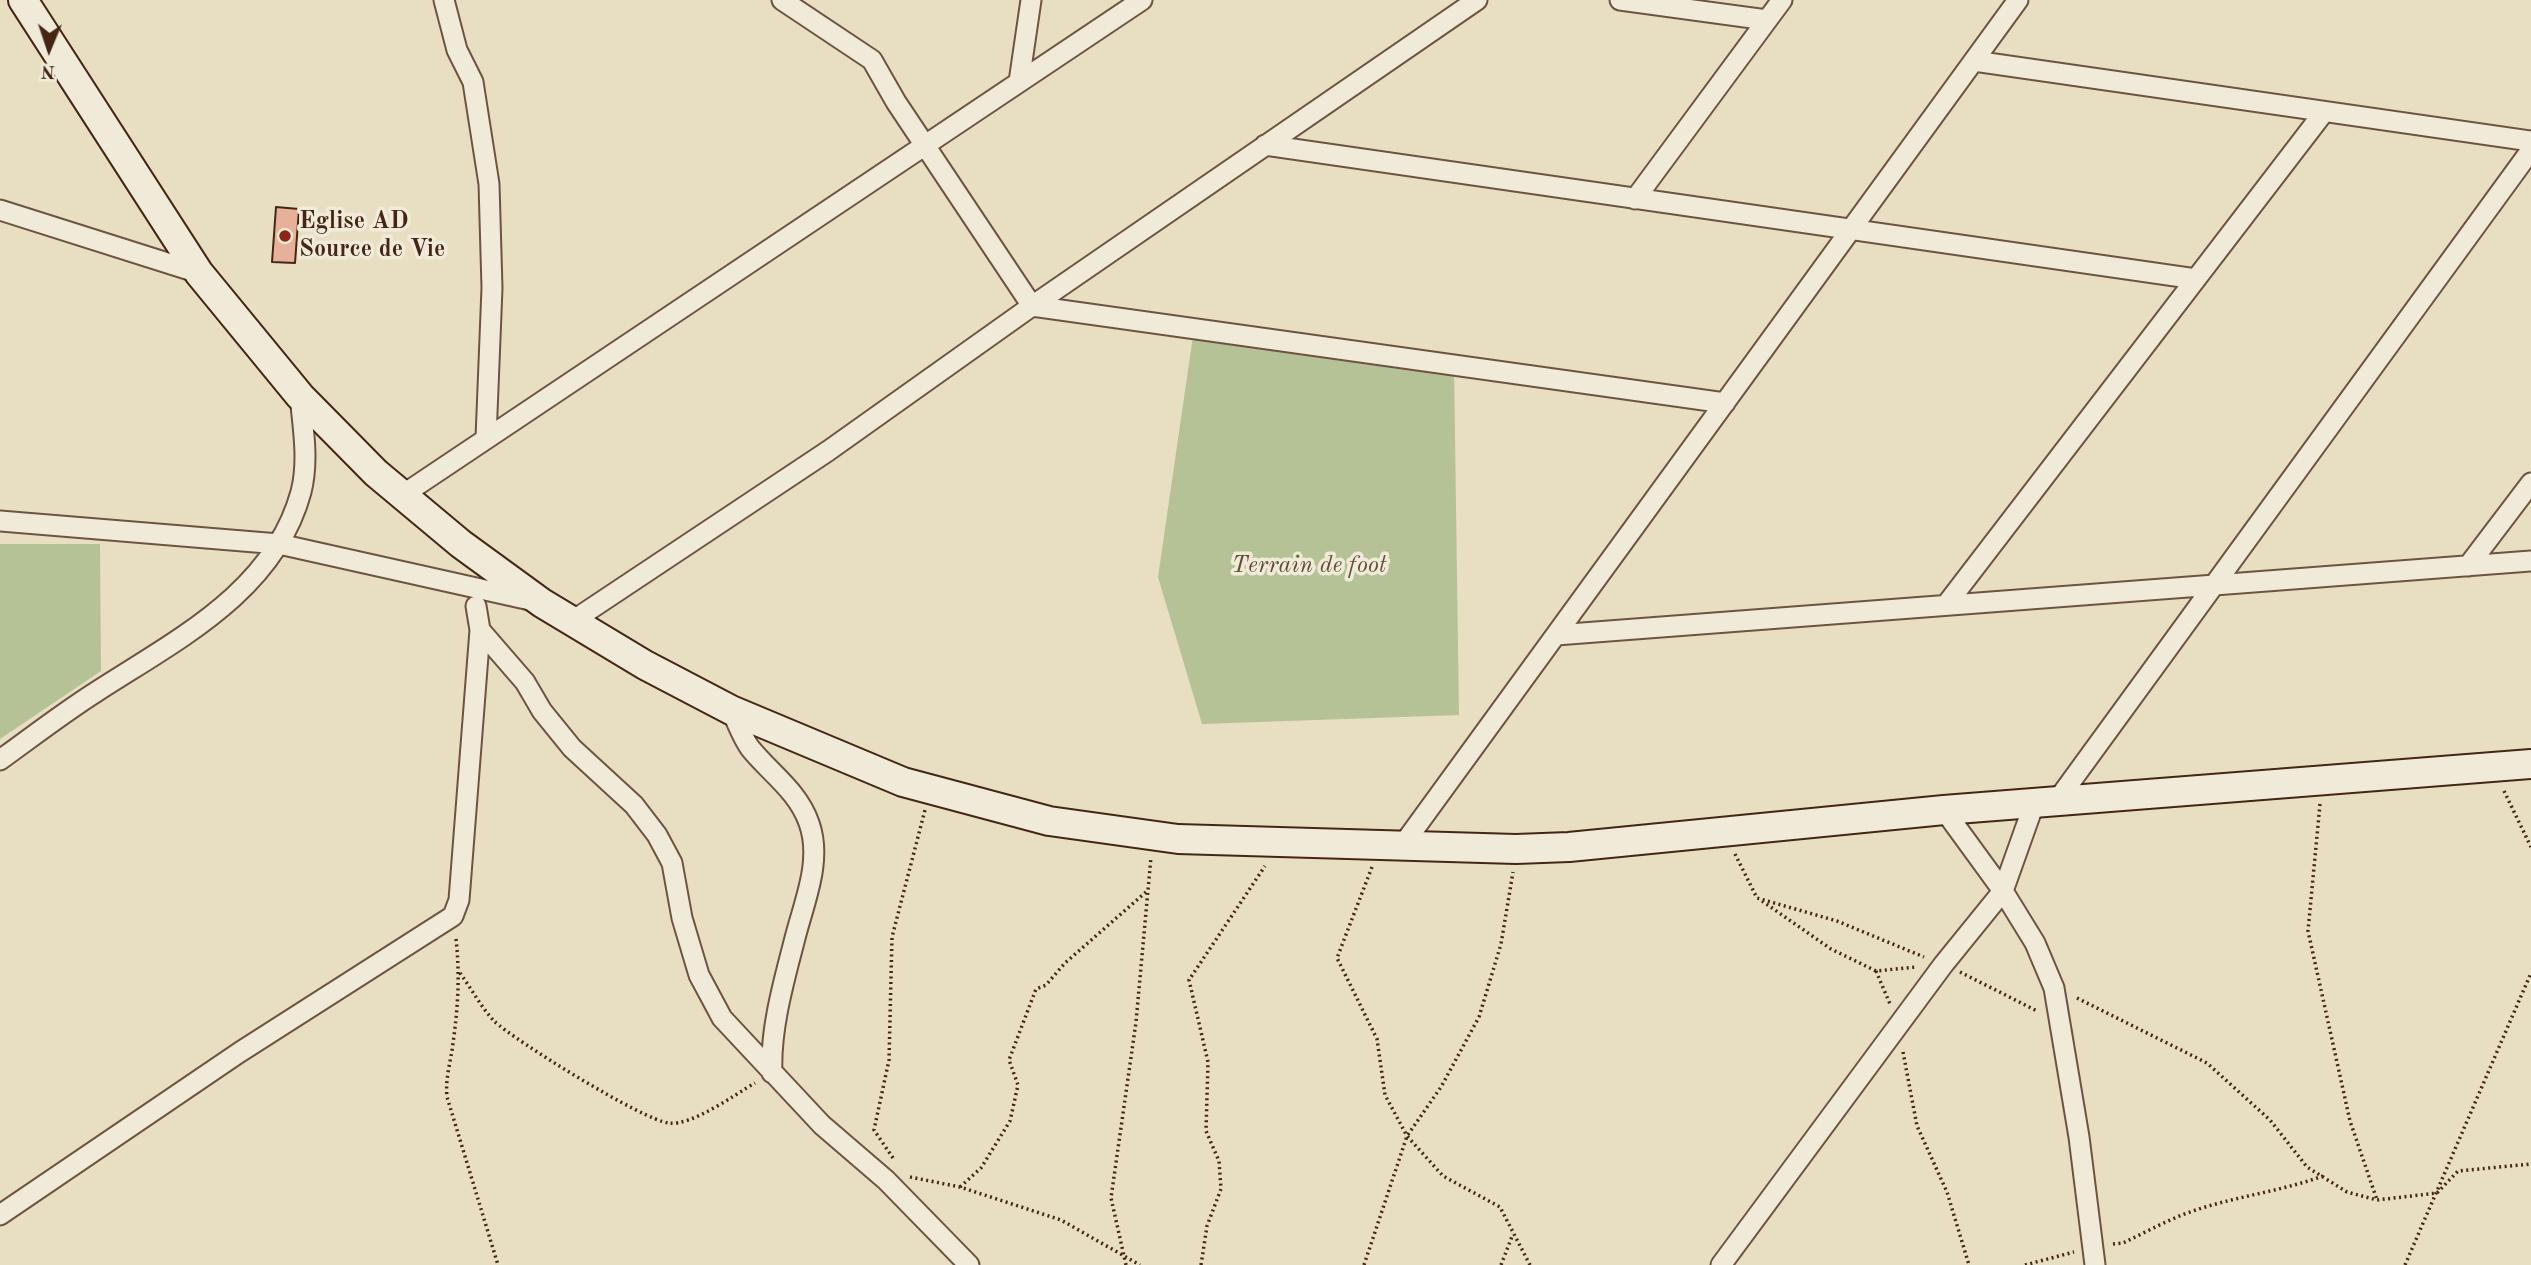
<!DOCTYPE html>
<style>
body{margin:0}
#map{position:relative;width:2531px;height:1265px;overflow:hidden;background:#e8dfc3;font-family:"Old Standard TT",serif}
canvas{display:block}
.north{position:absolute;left:14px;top:14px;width:70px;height:70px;-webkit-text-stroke:5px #f0ead8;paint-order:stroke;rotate:182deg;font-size:19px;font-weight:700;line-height:28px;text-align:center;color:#452614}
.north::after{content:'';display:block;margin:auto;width:24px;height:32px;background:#452614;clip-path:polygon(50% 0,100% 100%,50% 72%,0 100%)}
</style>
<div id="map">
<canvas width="2531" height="1265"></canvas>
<div class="north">N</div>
</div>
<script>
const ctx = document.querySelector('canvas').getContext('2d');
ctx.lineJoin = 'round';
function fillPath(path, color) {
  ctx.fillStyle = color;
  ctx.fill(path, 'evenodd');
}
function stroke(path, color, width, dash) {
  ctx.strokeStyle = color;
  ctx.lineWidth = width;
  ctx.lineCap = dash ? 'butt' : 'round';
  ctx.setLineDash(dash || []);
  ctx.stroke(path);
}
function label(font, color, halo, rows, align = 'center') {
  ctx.font = font + ' "Old Standard TT",serif';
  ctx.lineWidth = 7;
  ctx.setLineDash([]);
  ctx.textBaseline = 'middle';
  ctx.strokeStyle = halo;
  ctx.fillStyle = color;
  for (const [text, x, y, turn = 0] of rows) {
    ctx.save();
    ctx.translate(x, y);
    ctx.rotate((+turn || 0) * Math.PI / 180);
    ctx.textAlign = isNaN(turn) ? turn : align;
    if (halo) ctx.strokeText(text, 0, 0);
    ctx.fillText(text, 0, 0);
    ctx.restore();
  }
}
fillPath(new Path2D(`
 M1194,329L1454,365L1459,715L1202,724L1158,577Z
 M0,544H100L101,671L0,739Z`), '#b5c295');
const building = new Path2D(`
 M276,207L299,209L295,263L272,262Z`);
fillPath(building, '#e6b099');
stroke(building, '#452614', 2);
const minor = new Path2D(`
 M444,0L457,50L473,82L489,184L492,288L486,438
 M782,0L872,60L896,102L1032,306L1725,403
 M1620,0L1767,20
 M1974,61L2531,141
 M1019,82L1031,0
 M1265,145L2196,279
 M1635,199L1782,0
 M0,210L199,273
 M401,496L1142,0
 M0,521L279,544L530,600
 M2468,566L2531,483
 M1946,605L2324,112
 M476,606L480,630L525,682L542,711L572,748L634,805L657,835L672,863L682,918L699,975L722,1018L822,1125L886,1180L969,1265
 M571,622L828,451L1032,306L1477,0
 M1556,635L2531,561
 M731,710C737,722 742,737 750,748C770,773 798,791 809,823C823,862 803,904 794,942C783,984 770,1031 772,1073
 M0,760C32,737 63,713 96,692C176,640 274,592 301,492C309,461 303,427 300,396
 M2056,802L2531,150
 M1944,810L2003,891L2035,943L2054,988L2079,1137L2095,1265
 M1402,846L2018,0
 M0,1215L240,1052L453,916L459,900L480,630
 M1721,1265L1943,965L2003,891L2034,804`);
const secondary = new Path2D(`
 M23,0L199,273L300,396L376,473L461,544L542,603L645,665L731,710L903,782L1049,821L1178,839L1516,849L1569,847L1944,810L2531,764`);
stroke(minor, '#6e5440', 23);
stroke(secondary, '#452614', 32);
stroke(new Path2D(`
 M2504,791L2531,847
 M2320,804L2308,931L2350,1121L2377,1200
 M1735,854L1757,898L1837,921L1924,957
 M1372,867L1337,958L1377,1039L1385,1095L1407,1136L1443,1176L1500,1207L1530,1265
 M1762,901L1831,949L1876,971L1916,967
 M456,939C460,974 458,1008 453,1043C451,1062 445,1077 447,1097L498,1265
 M1876,971L1890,1004
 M1960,972L2037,1011
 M460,973C471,988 481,1007 494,1021C514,1040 644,1121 669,1123C692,1126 734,1095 755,1083
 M2077,998L2207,1063L2270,1120L2307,1167L2347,1192L2377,1200L2437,1193L2458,1171L2531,1164
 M1903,1052L1917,1126L1947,1192L1969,1265
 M893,1158L874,1130L889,1060L892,937L925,810
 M910,1177L960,1187L1061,1220L1140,1265
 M960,1187L981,1168L1010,1121L1018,1085L1009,1060L1036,989L1046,985L1065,963L1146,892
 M2113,1244L2123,1243C2142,1234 2162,1223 2182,1215C2228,1197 2276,1193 2323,1176
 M1126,1265L1111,1198L1136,1022L1151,857
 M1201,1265L1207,1226L1221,1189L1219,1161L1206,1131L1208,1062L1189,980L1265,866
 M1364,1265L1407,1136L1441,1087L1479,1017L1501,944L1513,872
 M1501,1265L1513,1234
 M2025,1265L2074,1252
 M2405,1265L2531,973`), '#452614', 3.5, [2, 3.5]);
stroke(minor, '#f0ead8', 19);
stroke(secondary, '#f0ead8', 28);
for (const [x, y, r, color] of [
 [285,236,7,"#8f2418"]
]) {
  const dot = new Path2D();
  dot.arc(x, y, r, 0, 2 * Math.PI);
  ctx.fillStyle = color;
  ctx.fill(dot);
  stroke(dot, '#f0ead8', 2.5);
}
label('bold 24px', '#452614', '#f0ead8', [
 ["Eglise AD",299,222],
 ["Source de Vie",299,250]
], 'left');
label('italic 24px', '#614d34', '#f0ead8', [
 ["Terrain de foot",1309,566]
]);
</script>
